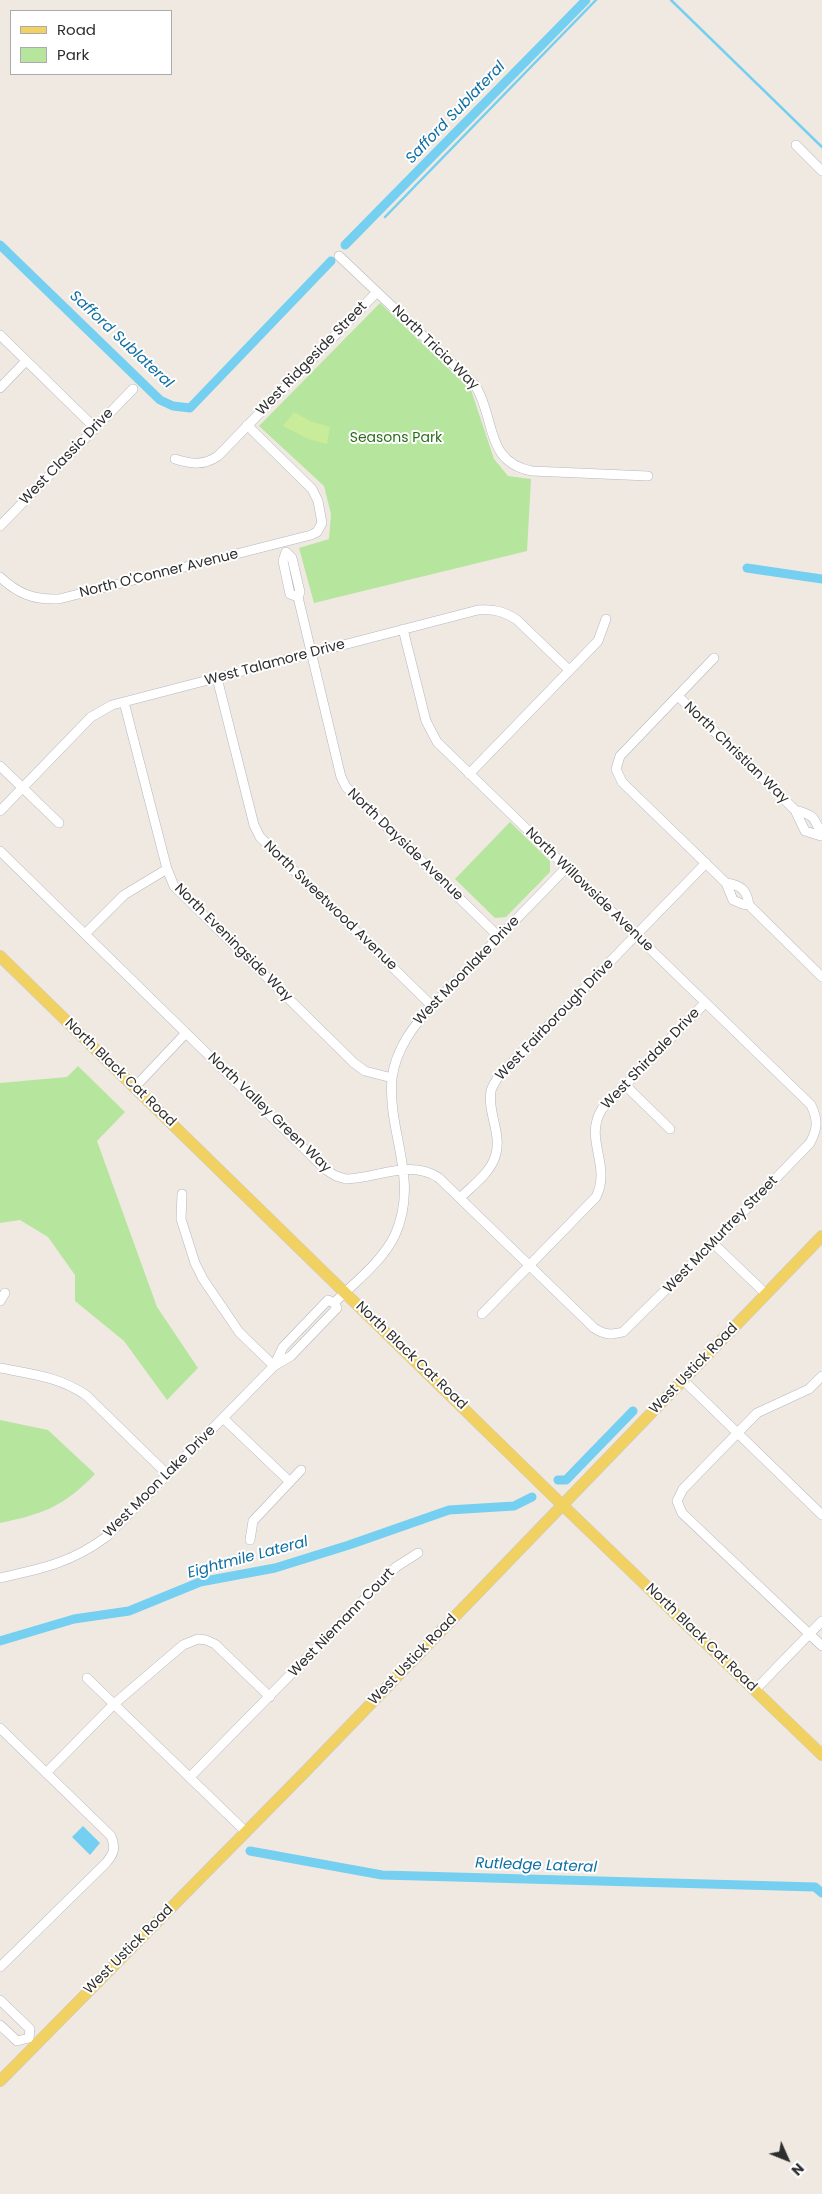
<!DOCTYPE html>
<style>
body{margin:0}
#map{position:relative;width:822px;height:2194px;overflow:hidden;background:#efe9e1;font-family:Poppins,sans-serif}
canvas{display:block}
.legend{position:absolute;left:10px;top:10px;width:162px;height:65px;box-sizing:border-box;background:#fff;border:1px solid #ababab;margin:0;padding:6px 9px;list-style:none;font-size:15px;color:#2e2e2e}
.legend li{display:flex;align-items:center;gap:10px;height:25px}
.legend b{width:25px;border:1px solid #ababab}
.north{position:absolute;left:762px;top:2134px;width:50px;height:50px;-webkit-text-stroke:4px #fff;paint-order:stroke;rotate:134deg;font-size:14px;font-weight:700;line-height:20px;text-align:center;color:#2e2e2e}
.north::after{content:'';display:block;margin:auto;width:18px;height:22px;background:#2e2e2e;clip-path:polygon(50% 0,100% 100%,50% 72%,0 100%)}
</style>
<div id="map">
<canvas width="822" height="2194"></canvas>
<ul class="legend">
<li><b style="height:6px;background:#f2d163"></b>Road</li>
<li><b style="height:14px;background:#b6e59e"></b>Park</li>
</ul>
<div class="north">N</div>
</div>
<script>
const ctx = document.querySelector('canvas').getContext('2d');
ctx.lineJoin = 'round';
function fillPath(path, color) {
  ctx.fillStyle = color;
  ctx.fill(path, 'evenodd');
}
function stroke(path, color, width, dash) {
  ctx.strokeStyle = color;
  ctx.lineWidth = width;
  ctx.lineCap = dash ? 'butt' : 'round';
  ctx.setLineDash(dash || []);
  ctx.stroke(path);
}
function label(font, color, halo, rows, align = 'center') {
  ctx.font = font + ' Poppins,sans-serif';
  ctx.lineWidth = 4;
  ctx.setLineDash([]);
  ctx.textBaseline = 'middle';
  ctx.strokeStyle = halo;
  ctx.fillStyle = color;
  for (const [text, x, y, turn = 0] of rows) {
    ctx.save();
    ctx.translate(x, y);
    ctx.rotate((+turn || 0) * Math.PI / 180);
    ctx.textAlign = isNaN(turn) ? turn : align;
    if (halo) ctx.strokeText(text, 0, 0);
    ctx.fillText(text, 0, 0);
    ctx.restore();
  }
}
fillPath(new Path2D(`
 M380,303L471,390L494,459L508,476L531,479L527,551L314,603L299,548L329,539L331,514L324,486L259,426Z
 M510,822L550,861V872L506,917L495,918L455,879Z
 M78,1066L125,1112L97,1141L157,1307L198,1368L167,1400L124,1341L75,1301V1275L48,1237L20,1220L0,1223V1083L67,1077Z
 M0,1420L48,1430L95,1474C64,1506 44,1514 0,1523Z`), '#b6e59e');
fillPath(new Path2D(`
 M294,412L310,421L330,427L327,444L308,439L283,426Z`), '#c9ec9a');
fillPath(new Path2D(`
 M83,1826L100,1843L90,1855L72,1837Z`), '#75cff0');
stroke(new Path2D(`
 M671,0L822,147
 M385,217L596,0`), '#75cff0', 2.5);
stroke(new Path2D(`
 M0,245L160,400L173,406L190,408L331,261
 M345,245L586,0
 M747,568L822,579
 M558,1480H566L633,1411
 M0,1641L74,1619L129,1611L200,1582L275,1568L349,1545L449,1510L514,1506L532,1497
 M250,1851L382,1875L815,1887L822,1893`), '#75cff0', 9);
const minor = new Path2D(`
 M796,145L822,171
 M339,256L475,385C496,418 484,462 532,471L648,476
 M0,335L95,428
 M0,388L26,361
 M175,459C191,464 203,466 218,456L377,292
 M0,526L133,389
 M0,577C18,594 34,600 59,599L311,535L317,532L322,523L318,501L312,489L247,425
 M298,597L290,594L283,561L286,552L292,558L300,592L298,597L341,777L346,787L499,937
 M714,658L620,756L616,769L622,782L726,883L733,900L742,904L749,905
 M217,678L254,825L260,837L432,1006
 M678,696L795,810L805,831L821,836
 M124,702L167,869L174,886L354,1063L365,1071L392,1078
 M0,766L59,823
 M469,774L598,641L606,619
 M795,810C815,815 814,818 822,836
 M0,811L91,717L112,705L478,610C493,609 504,611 517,620L569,670
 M0,851L326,1170L336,1176L346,1179C377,1178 411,1159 439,1178L594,1328C605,1335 611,1335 623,1332L713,1243L810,1143C818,1128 818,1120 811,1105L437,742L426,721L403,629
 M726,883C741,885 747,890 749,905L822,977
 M85,934L124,895L167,869
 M625,1085L670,1129
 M135,1087L186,1033
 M182,1194L181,1219L195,1263L203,1279L239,1332L274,1366
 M460,1198C472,1186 490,1173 495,1157C503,1135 487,1113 491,1091C492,1086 496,1081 498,1077L706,863
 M713,1243L766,1294
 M0,1301L5,1293
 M334,1303C355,1282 382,1262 395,1235C420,1179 387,1133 392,1078C396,1049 413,1026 432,1006L566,868
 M482,1314L596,1197C612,1165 583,1139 602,1109L705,1003
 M0,1368C31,1374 61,1377 87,1396L168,1475
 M822,1376L809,1389L757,1413L683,1489L677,1501L682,1513L822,1646
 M683,1380L822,1515
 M223,1418L290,1482
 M250,1540L253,1521L301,1470
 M0,1578C41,1569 71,1563 106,1537L274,1366L291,1356L337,1308L334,1303L328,1300L283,1347L274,1366
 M87,1678L246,1832
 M755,1690L822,1621
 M0,1728L111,1836C116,1848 114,1854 105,1864L0,1967
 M46,1773L114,1704L183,1645L198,1639L206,1640L215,1644L270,1697
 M190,1777L396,1567L418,1553
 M0,2000L30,2029L29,2038
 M0,2025L17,2041L29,2038`);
const major = new Path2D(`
 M0,956L552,1495L822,1755
 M0,2081L303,1774L822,1236`);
stroke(minor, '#b4b7c1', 10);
stroke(major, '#c9c9c9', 12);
stroke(minor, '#fff', 9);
stroke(major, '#f2d163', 11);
label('14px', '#2e2e2e', '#fff', [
 ["North Tricia Way",435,348,44],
 ["West Ridgeside Street",312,359,-46],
 ["West Classic Drive",67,457,-46],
 ["North O'Conner Avenue",159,574,-14],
 ["West Talamore Drive",275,663,-15],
 ["North Christian Way",736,753,44],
 ["North Dayside Avenue",405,845,44],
 ["North Willowside Avenue",589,890,44],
 ["North Sweetwood Avenue",330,906,44],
 ["North Eveningside Way",233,943,45],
 ["West Moonlake Drive",467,971,-46],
 ["West Fairborough Drive",555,1020,-46],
 ["West Shirdale Drive",651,1059,-46],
 ["North Black Cat Road",120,1073,44],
 ["North Valley Green Way",269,1113,44],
 ["West McMurtrey Street",721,1235,-46],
 ["North Black Cat Road",411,1356,44],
 ["West Ustick Road",694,1369,-46],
 ["West Moon Lake Drive",160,1482,-45],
 ["West Niemann Court",342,1623,-46],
 ["North Black Cat Road",701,1638,44],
 ["West Ustick Road",413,1660,-46],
 ["West Ustick Road",129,1950,-45]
]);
label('14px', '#2c6e1b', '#fff', [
 ["Seasons Park",396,438]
]);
label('italic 15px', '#0d6fa3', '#fff', [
 ["Safford Sublateral",456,113,-46],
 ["Safford Sublateral",121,340,43],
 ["Eightmile Lateral",248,1558,-15],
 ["Rutledge Lateral",536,1866,2]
]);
</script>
